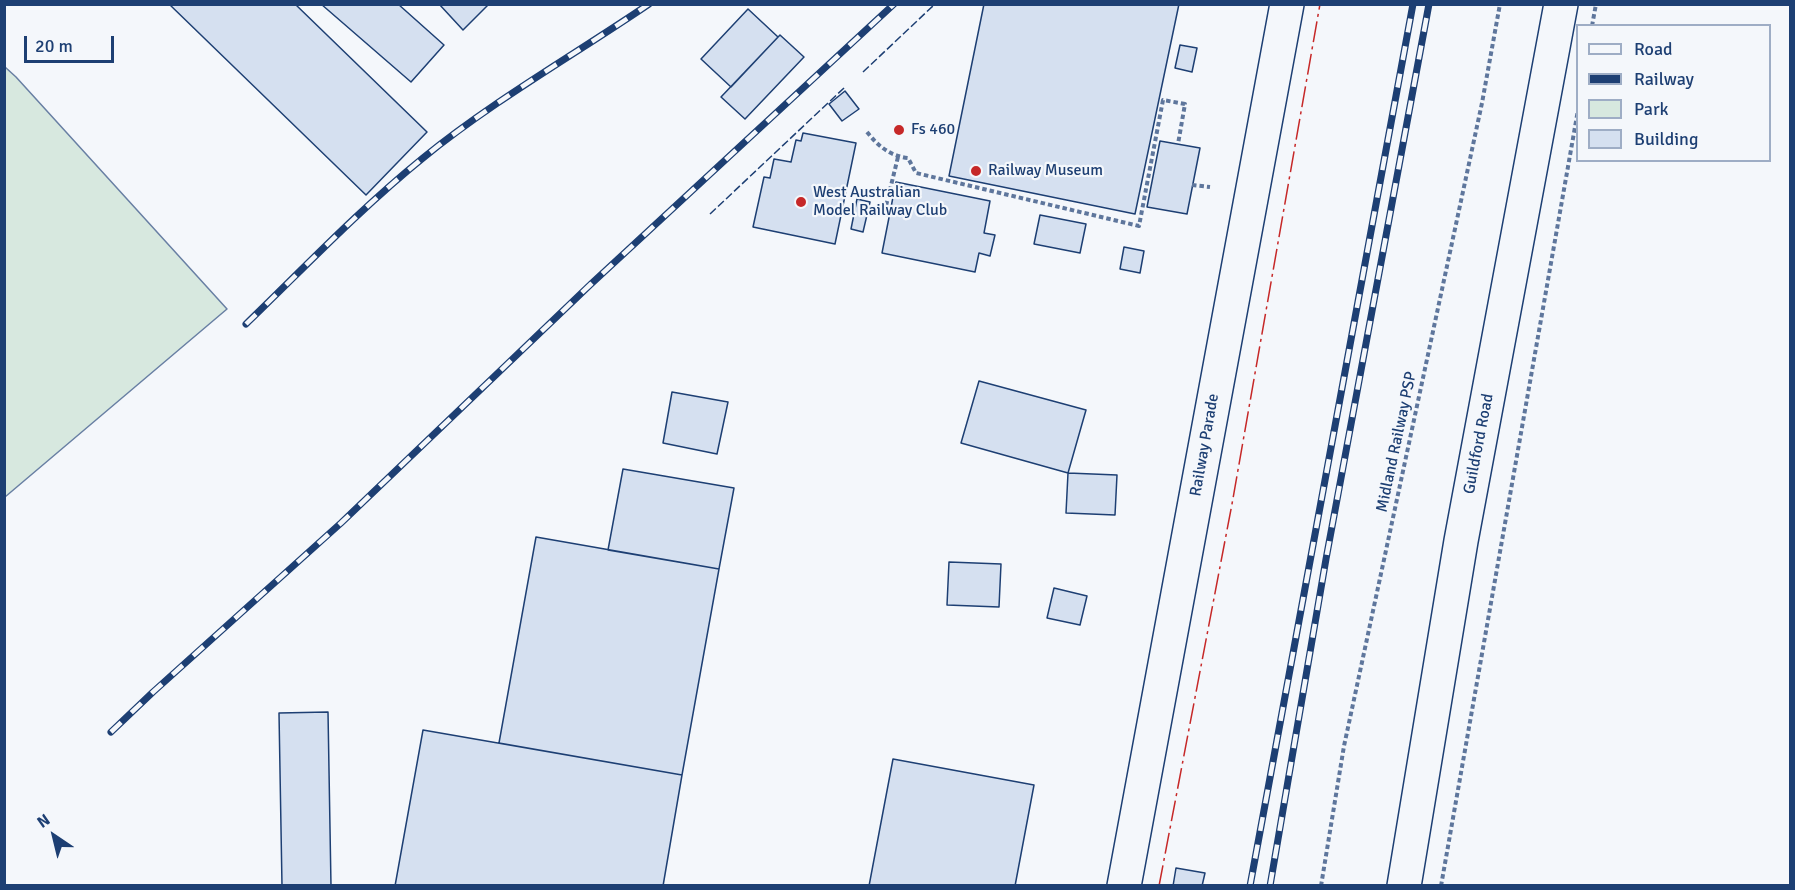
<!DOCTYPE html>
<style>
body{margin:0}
#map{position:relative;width:1795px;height:890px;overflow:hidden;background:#f4f7fb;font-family:Signika,sans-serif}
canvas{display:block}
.frame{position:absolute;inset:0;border:6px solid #1d3f73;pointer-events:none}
.legend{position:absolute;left:1576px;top:24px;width:195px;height:138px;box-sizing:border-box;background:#f4f7fb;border:2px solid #9eadc5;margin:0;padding:8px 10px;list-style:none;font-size:18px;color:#1d3f73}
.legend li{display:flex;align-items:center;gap:12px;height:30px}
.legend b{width:30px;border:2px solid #9eadc5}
.north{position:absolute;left:24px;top:806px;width:60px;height:60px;-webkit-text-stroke:4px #f4f7fb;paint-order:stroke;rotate:325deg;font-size:16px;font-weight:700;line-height:24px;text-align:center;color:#1d3f73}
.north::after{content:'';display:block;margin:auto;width:21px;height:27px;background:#1d3f73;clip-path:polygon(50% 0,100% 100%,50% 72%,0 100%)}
.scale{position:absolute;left:24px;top:36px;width:90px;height:27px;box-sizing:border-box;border:3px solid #1d3f73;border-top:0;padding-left:8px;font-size:18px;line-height:21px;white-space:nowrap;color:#1d3f73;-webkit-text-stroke:4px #f4f7fb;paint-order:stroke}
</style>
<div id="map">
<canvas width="1795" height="890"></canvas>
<div class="frame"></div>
<ul class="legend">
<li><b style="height:8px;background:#f4f7fb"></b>Road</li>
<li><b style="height:8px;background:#1d3f73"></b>Railway</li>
<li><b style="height:16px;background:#d7e8df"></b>Park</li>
<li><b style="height:16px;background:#d5e0f0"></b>Building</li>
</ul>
<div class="north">N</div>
<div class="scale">20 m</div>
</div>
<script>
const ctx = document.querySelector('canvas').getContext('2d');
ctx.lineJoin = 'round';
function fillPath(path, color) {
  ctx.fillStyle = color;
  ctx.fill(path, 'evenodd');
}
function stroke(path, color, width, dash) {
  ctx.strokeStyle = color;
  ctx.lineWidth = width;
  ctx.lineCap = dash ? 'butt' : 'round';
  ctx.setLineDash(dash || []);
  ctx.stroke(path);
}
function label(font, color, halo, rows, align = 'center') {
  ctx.font = font + ' Signika,sans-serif';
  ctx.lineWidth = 4.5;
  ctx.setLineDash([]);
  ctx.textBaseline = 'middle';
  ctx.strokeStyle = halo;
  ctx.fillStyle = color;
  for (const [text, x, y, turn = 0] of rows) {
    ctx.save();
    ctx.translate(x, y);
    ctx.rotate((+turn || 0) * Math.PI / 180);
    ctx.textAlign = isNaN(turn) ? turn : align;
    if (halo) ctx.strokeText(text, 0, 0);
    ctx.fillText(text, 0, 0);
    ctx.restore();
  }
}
const green = new Path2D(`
 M5,67L16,77L227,309L5,497Z`);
fillPath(green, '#d7e8df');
stroke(green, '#687fa3', 1.5);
const building = new Path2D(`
 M169,4H295L427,132L366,195Z
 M321,4H398L444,45L411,82Z
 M439,4H489L463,30Z
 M984,4H1179L1135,214L949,176Z
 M748,9L778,37L731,87L701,59Z
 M780,35L804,57L745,119L721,97Z
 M1180,45L1197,48L1192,72L1175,68Z
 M845,91L859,109L842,121L829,104Z
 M803,133L856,143L835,244L753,227L764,177L770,178L774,159L791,162L796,140L801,141Z
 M1160,141L1200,148L1187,214L1147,207Z
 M896,182L990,201L984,233L995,235L990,256L979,253L975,272L882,253Z
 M857,199L870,202L863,232L851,229Z
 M1040,215L1086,224L1080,253L1034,244Z
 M1124,247L1144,251L1140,273L1120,269Z
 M979,381L1086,410L1068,473L961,443Z
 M672,392L728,402L717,454L663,443Z
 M623,469L734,488L719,569L608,550Z
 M1068,473L1117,475L1115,515L1066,513Z
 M536,537L719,569L682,775L499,743Z
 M949,562L1001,564L999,607L947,605Z
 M1054,588L1087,596L1080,625L1047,618Z
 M328,712L331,886H282L279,713Z
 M423,730L682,775L663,886H395Z
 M893,759L1034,785L1015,886H869Z
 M1176,868L1205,873L1202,886H1173Z`);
fillPath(building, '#d5e0f0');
stroke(building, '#1d3f73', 1.5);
const minor = new Path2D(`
 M1124,886L1287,4`);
const highway = new Path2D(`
 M1404,886L1461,541L1561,4`);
stroke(minor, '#1d3f73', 36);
stroke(highway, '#1d3f73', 36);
stroke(new Path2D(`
 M1592,26L1596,4
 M867,132C878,146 890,156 908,158L916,173L1139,226L1163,100L1185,104L1178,144
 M1192,185L1210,187
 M890,215L884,214L898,157
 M1321,886L1344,746L1482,103L1500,4
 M1441,886L1578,110`), '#5e769c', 4, [4.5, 3]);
stroke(minor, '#f4f7fb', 33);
stroke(highway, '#f4f7fb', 33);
const rail = new Path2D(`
 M246,324C304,268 360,209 423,158C493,101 574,55 649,4
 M111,732L153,692L341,523L591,284L894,4
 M1250,886L1413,4
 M1270,886L1326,559L1429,4`);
stroke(rail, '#1d3f73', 7);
stroke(rail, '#f4f7fb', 4.5, [14]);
stroke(new Path2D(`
 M863,72L935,4
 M710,214L845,87`), '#1d3f73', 1.5, [8, 3]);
stroke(new Path2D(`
 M1159,886L1232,504L1320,4`), '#c62828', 1.5, [21, 4.5, 3, 4.5]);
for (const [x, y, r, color] of [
 [899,130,6,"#c62828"],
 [976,171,6,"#c62828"],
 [801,202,6,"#c62828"]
]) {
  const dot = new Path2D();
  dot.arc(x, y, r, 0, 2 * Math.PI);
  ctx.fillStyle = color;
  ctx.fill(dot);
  stroke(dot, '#f4f7fb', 2);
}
label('16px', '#1d3f73', '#f4f7fb', [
 ["Fs 460",911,130],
 ["Railway Museum",988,171],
 ["West Australian",813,193],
 ["Model Railway Club",813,211]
], 'left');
label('16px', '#1d3f73', '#f4f7fb', [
 ["Midland Railway PSP",1397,442,-78],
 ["Guildford Road",1479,444,-79],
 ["Railway Parade",1205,445,-80]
]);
</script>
